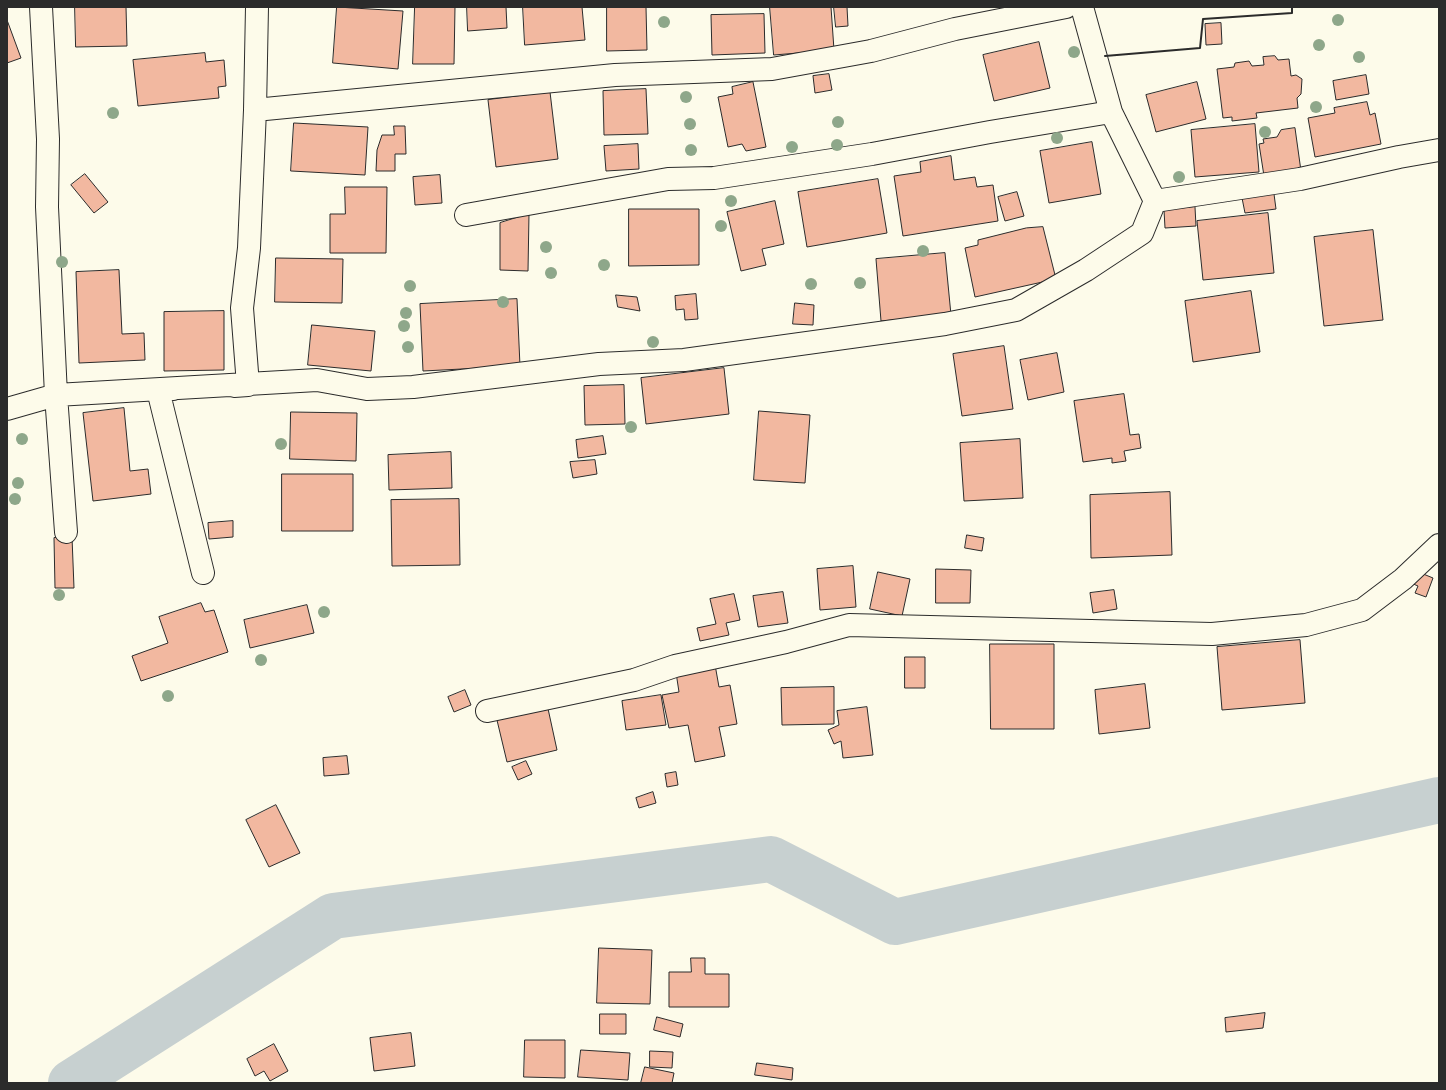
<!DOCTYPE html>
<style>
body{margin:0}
#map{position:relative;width:1446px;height:1090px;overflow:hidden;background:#fdfbea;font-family:"DejaVu Sans",sans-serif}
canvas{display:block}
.frame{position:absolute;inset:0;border:8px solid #2b2b2b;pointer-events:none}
</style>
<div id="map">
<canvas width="1446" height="1090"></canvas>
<div class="frame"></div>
</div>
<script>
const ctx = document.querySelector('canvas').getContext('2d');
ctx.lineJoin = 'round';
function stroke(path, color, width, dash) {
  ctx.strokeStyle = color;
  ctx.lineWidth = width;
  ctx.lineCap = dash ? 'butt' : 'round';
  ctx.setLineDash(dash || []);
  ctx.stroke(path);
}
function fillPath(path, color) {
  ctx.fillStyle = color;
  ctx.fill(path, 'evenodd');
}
stroke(new Path2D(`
 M71,1083L333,916L771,859L895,922L1439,800`), '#c7d0d0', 46);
const building = new Path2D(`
 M75,7H126L127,46L76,47Z
 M337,7L403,11L398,69L333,63Z
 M415,7H455L454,64H413Z
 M467,7H506L507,28L468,31Z
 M523,7H582L585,40L525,45Z
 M607,7H646L647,50L607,51Z
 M770,7H831L834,50L774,55Z
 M834,7H847L848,26L836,27Z
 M764,14L765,53L712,55L711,15Z
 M7,20L21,58L7,63Z
 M1221,23L1222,44L1206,45L1205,24Z
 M1039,42L1050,88L994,101L983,55Z
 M205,53L206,62L224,60L226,86L218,87L219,98L138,106L133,60Z
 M1275,56L1278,60L1289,59L1291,76L1296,75L1302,79L1301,94L1297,98L1298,108L1256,113L1257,118L1232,121V117L1223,118L1217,69L1234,67L1235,63L1249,61L1252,66L1264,65L1263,57Z
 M829,74L832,90L815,93L813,76Z
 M1366,75L1369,94L1336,100L1333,81Z
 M753,82L766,147L746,151L742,144L728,147L718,97L733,94L732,87Z
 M1197,82L1206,119L1156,132L1146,95Z
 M646,89L648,134L604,135L603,91Z
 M550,92L558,159L496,167L488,100Z
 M1367,102L1370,115L1375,113L1381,144L1315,157L1308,118L1335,113L1334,108Z
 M294,123L368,127L365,175L291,171Z
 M1255,124L1259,172L1195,177L1191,130Z
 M394,126H405L406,154H395V171H376L377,150L382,135H394Z
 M1295,128L1301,171L1264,176L1259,144L1264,143L1263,139L1277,137L1281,130Z
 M1092,142L1101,194L1049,203L1040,151Z
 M638,144L639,169L606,171L604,146Z
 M951,156L954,180L975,177L977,187L993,185L998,221L903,236L894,176L921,172L920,162Z
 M85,174L108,202L94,213L71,185Z
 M440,175L442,203L415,205L413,177Z
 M878,179L887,233L807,247L798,192Z
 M345,187H387L386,253H330V214H345Z
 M1017,192L1024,216L1005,221L998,197Z
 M1274,194L1276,209L1245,213L1242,198Z
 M775,201L784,244L762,249L766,265L741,271L727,212Z
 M1195,207L1196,226L1165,228L1164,210Z
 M629,209H699V265L629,266Z
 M1268,213L1274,273L1203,280L1197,221Z
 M529,214L528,271L500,270V223Z
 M1043,227L1056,279L975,297L965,248L978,245V240L1026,228Z
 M1373,230L1383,320L1324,326L1314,237Z
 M945,253L951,315L881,321L876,259Z
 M276,258L343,259L342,303L275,302Z
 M119,270L122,334L144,333L145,360L79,363L76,272Z
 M1251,291L1260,352L1193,362L1185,301Z
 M696,294L698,319L685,320L684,309L676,310L675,296Z
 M616,295L637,297L640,311L618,307Z
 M517,299L520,366L423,371L420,304Z
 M795,303L814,305L813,325L793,324Z
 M224,311V370L164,371V312Z
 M312,325L375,331L371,371L308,365Z
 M1004,346L1013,409L962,416L953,354Z
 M1057,353L1064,392L1028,400L1020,360Z
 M724,368L729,414L646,424L641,378Z
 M624,385L625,424L585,425L584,386Z
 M1124,394L1130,435L1139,434L1141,448L1124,451L1126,461L1112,463V458L1083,462L1074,401Z
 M124,408L130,471L148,469L151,494L93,501L83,413Z
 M759,411L810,415L805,483L754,480Z
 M291,412L357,413L356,461L290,459Z
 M603,436L606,454L578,458L576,440Z
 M1020,439L1023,498L964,501L960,443Z
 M451,452L452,488L389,490L388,455Z
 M595,460L597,474L573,478L570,462Z
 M282,474H353V531H282Z
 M1170,492L1172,555L1091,558L1090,495Z
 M459,499L460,565L392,566L391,500Z
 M233,521V537L209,539L208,523Z
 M967,535L984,538L982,551L965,548Z
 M72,537L74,588H55L54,538Z
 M853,566L856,607L820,610L817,569Z
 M936,569L971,570L970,603H936Z
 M1416,571L1433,578L1426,597L1415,593L1418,586L1411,583Z
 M878,572L910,579L902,616L870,609Z
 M1114,590L1117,609L1093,613L1090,593Z
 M783,592L788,623L758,627L753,596Z
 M734,594L740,620L726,623L729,635L700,641L697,628L716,624L710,599Z
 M201,603L205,612L214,610L228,652L141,681L132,656L168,643L159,617Z
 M307,605L314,633L250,648L244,620Z
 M1300,640L1305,703L1222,710L1217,647Z
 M990,644H1054V729H991Z
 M905,657H925V688H905Z
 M714,659L719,687L730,685L737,724L719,727L725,756L695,762L688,725L669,728L662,695L679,692L675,666Z
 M1145,684L1150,728L1099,734L1095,690Z
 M834,687V724L782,725L781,688Z
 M465,690L471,705L454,712L448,697Z
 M661,695L666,725L626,730L622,701Z
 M547,704L557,750L507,762L496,716Z
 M867,707L873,755L843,758L841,741L834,744L828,730L839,725L837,711Z
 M347,756L349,774L324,776L323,758Z
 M526,761L532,774L518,780L512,767Z
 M676,772L678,785L667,787L665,774Z
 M653,792L656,803L639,808L636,798Z
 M276,805L300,853L269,867L246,820Z
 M599,948L652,950L650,1004L597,1003Z
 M691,958H705V974H729V1007H669V972H691Z
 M1265,1013L1263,1028L1226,1032L1225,1018Z
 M600,1014H626V1034H600Z
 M657,1017L683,1024L680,1037L654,1030Z
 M411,1033L415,1066L374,1071L370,1038Z
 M525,1040H565V1078L524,1077Z
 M274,1044L288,1071L270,1081L264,1071L255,1076L247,1059Z
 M581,1050L630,1053L628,1080L578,1077Z
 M650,1051L673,1052L672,1068L650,1067Z
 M757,1063L793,1068L792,1080L755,1075Z
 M645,1067L674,1073L672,1083H641Z`);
fillPath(building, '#f2b8a0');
stroke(building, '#2b2b2b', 1);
const street = new Path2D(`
 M41,7L48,139L47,207L56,395L66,532
 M255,110L615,75L772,69L871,51L955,29L1066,7
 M1155,201L1300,179L1399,157L1439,150
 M466,215L668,179L714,178L872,154L990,132L1111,112
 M234,386L248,385L242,308L249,248L255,110L257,7
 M173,389L158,390L203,573
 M7,409L56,395L317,380L367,389L413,387L599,364L684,360L945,324L1016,310L1086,270L1142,233L1155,201L1111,112L1082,7
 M487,711L634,680L675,666L786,642L849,625L1212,634L1306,625L1362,610L1403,579L1439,545`);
stroke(street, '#2b2b2b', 24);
stroke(street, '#fdfbea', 22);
stroke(new Path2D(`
 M1105,56L1200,48L1203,19L1292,13V7`), '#2b2b2b', 2);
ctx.fillStyle = '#8ea78a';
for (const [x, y] of [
 [1338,20],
 [664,22],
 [1319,45],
 [1074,52],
 [1359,57],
 [686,97],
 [1316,107],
 [113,113],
 [838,122],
 [690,124],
 [1265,132],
 [1057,138],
 [837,145],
 [792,147],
 [691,150],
 [1179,177],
 [731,201],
 [721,226],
 [546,247],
 [923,251],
 [62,262],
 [604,265],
 [551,273],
 [860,283],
 [811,284],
 [410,286],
 [503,302],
 [406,313],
 [404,326],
 [653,342],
 [408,347],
 [631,427],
 [22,439],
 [281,444],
 [18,483],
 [15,499],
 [59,595],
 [324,612],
 [261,660],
 [168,696]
]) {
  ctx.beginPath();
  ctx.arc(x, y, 6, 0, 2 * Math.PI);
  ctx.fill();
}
</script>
